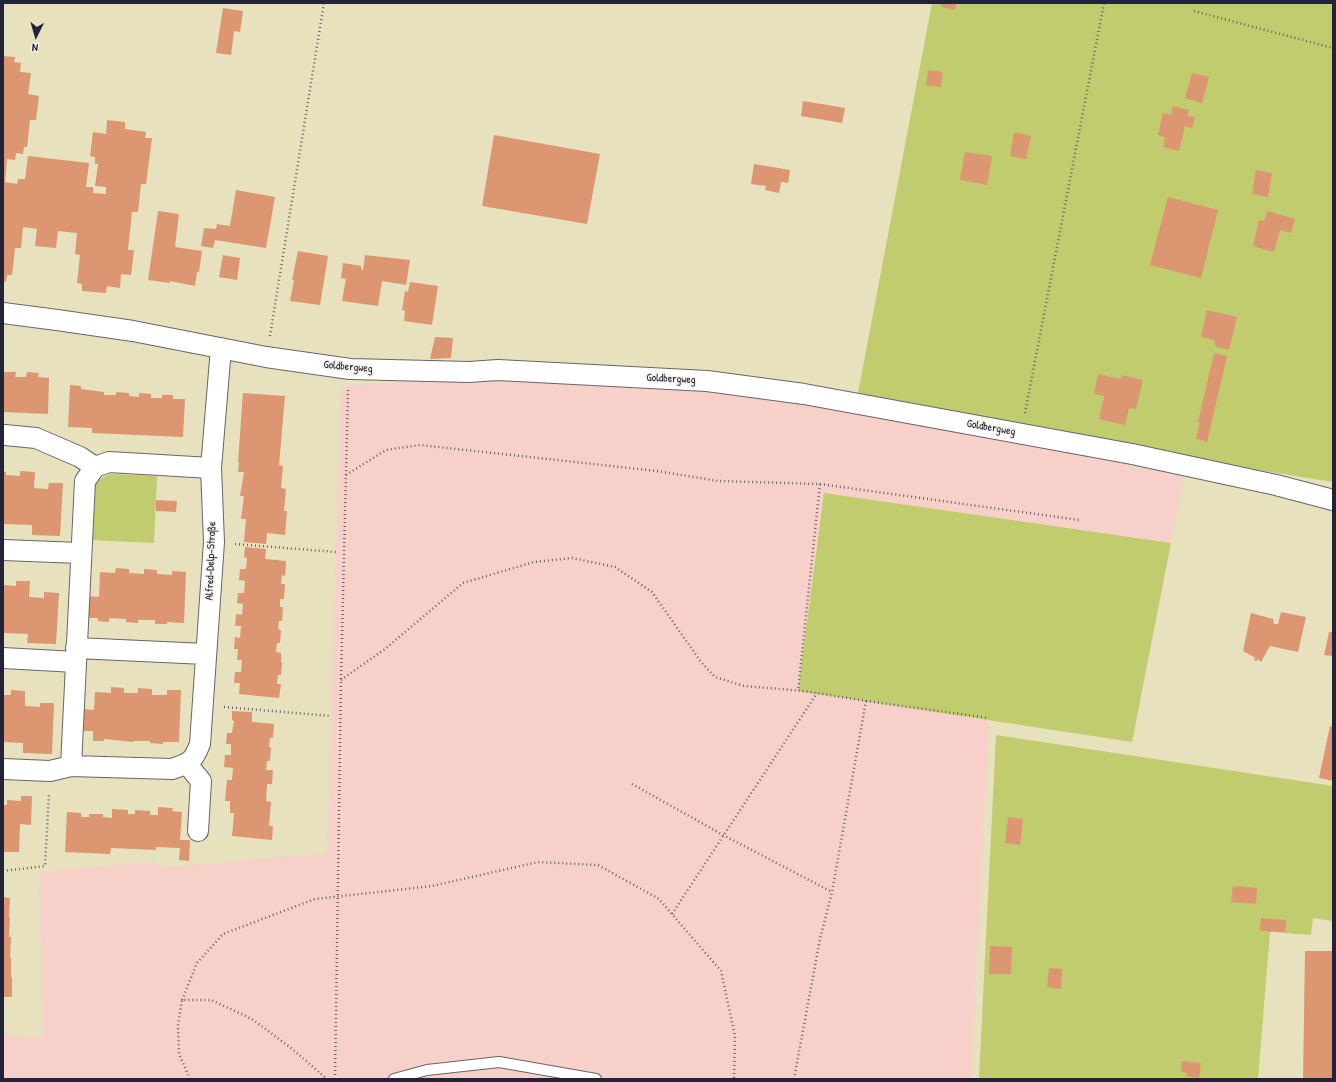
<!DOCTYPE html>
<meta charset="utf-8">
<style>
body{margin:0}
#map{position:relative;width:1336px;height:1082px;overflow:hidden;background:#e7e1be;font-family:"Patrick Hand",sans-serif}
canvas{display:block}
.frame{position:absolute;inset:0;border:4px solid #22223b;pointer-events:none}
.north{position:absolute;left:16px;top:16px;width:40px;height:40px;-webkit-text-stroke:3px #f7f3e8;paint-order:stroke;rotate:185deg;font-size:11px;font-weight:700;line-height:16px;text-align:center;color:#22223b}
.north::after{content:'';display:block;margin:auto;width:14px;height:18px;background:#22223b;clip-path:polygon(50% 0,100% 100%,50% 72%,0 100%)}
</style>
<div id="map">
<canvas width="1336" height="1082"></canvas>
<div class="frame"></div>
<div class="north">N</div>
</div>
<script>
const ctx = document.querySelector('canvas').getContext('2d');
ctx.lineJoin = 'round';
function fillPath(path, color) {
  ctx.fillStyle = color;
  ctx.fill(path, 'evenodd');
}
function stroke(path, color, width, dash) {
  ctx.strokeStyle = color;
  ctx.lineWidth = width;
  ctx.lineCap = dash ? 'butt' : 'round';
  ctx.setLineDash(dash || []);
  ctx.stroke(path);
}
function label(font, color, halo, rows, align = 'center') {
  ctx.font = font + ' "Patrick Hand",sans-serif';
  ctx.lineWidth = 3;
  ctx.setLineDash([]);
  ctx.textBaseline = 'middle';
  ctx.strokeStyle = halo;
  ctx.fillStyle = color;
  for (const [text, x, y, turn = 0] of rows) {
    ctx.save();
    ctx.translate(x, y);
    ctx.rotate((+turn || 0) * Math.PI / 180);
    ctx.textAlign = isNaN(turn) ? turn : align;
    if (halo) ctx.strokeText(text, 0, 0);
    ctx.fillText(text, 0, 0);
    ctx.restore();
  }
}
fillPath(new Path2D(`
 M461,377L703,388L890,416L1184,476L1132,742L989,718L971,1079H3V1036L43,1037L39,872L154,862L162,868L327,853L341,390L349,386Z`), '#f7d0ca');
fillPath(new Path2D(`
 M932,3H1333V482L1208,462L858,393Z
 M114,474L157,476L154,543L90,540L94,487L99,480L107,475Z
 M824,493L1171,543L1132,742L798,691Z
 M996,735L1333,786V921L1313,918L1311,935L1270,932L1258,1079H979Z`), '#c0cc6e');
fillPath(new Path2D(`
 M942,3H956L955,10L941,7Z
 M223,8L243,11L240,32L234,31L231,55L216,53Z
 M3,56L15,57L14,62L21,63L20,72L31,73L28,94L39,96L36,120H30L27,147H24L23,154L16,153L15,160L7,159L5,182L17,184L18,179H25L28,156L89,163L86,187H93V193L106,194V187L95,186L98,164H95V157L90,156L93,132L106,134L107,120L125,122V129L146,132L145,138H152L146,184H141L138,212H132L128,250H134L131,275L121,274L120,288L107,286L106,293L82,291V284L77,283L80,255L75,254L77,233L58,231L56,248L35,246L37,229L23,227L21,248H15L12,275H7L6,282L3,281Z
 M928,70L943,72L941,87L926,85Z
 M1192,73L1209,77L1202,103L1185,98Z
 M803,101L845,108L842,123L801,116Z
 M1173,106L1189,110L1188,116L1195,117L1192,128L1185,126L1179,151L1163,147L1165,137L1158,135L1163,113L1171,115Z
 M1014,132L1031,136L1026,159L1010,156Z
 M494,135L600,154L587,224L482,206Z
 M965,152L992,156L987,185L960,180Z
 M754,164L790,170L788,183L781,182L779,193L765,190L766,186L751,184Z
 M1256,170L1272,173L1268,197L1252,194Z
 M236,190L275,197L266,248L215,240L213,248L201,246L204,228L216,229L217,224L230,226Z
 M1168,197L1218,210L1201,278L1150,265Z
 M158,211L179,214L175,247L202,251L199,272H197L195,286L170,281V283L148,280Z
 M1267,211L1295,219L1291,233L1280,230L1274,252L1253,246L1259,220L1264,221Z
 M298,251L328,256L320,305L290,301L294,280H292Z
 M223,255L240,258L237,280L219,277Z
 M365,255L410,260L406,285L382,281L378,306L342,301L346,279L341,278L343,263L361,266V269L363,270Z
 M410,282L438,286L432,325L404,321L405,311L402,310L405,291L408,292Z
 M1207,310L1237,317L1229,350L1216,347L1214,340L1201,337Z
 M435,337L453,338L451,358L430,359Z
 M1214,353L1227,356L1207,442L1196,439L1200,422H1198Z
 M4,372H16L15,377H26L27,372L39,373L38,377L49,378L48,414L3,412Z
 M1098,374L1121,379L1122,375L1143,380L1136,409L1129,408L1125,425L1099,419L1104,396L1094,394Z
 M70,385L81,386V389L104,392V395H116V392L129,393V396L139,397V393L151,394V398H162V395H173V399H185L183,437L92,433V428L68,427Z
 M243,393L285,396L279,465L283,466L281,488L286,489L284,511H287L285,535L267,533L266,544L244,542L246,519H241L244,496H240L244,472H238L239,462H238Z
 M3,471L6,472V475L20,476V471L35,472L34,488L48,489L49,483H63L60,536L32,535V525L3,524Z
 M156,500L177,501L176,512L156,511Z
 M245,547L266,549L265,559L286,561L285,576L282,575L281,584H285L284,599H280V607H283L282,621H279L278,629L281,630L280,643H277L276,652L281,653V662H282L281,675H278L277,684H281L279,698L239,694L240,683H234L235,672H241L242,660H237L238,649H234L235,637L240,638L241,626H235L236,614L242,615L243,604L237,603L238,593H244L245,581L239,580L240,569H246L247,558L244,557Z
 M116,568L129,569V573L144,574V569L157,570V574L172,575V571L186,572L184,623L167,622V624H155V620H138V623L126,622V619L109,618V622L98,621V618H87L88,596L99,597L100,572L115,573Z
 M16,581H30L29,597L44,598V592L59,593L56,644L27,643L28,634L3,633V585L16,586Z
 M1281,612L1306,617L1298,652L1270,646L1261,662L1258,659L1257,661L1254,660L1255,658L1254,657L1243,651L1251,613L1273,619L1274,624H1278Z
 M1329,632H1333V656L1324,655Z
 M111,687L124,688V693H138V688L152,689V695H167V690H181L179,742H163V744L150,743V741H133V742L104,739V741H93V731H82L83,709L94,710L95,692L111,693Z
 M11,690L25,691V706L40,707V703H54L52,754L23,753V743L3,742V695H11Z
 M232,711L252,712V722L274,724L273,738H270L269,747H271L270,761H267L266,770H273L272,784H267L266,801L271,802L269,826H273L272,840L232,836L234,813H230V801H225L227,780H232L233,768L224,767L225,755H231V744H226L227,733H232L234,721L232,720Z
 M1330,726L1333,727V781L1319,778Z
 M21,796H32L31,825L20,824L19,852H3V805H7V800L21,801Z
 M158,807L173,808L172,811L182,812L180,840H190L189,861L179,860L180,848L156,847V850L111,848L110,854L65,852L67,812L81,813V817H89V814H103V817L112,818V809L128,810V814H135V810L150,811V815H158Z
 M1008,817L1023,819L1020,845L1005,843Z
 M1233,886L1257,888L1256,904L1231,902Z
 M3,897L10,898L9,917H10L9,937H11L10,958L11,957V977H12V997H3Z
 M1261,918L1286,920L1285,932L1260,931Z
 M990,946L1012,947L1011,974H989Z
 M1305,951H1333V1079H1303Z
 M1049,968L1062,969L1061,989L1047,987Z
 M1182,1061L1201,1063L1199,1078L1186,1076L1187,1073L1181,1072Z`), '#dc9672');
const service = new Path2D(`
 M394,1079L427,1070L499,1062L596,1079`);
const minor = new Path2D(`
 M3,313L57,320L133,331L266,357L350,369L469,372L498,370L707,381L804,394L1132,454L1276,485L1333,500
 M5,435L36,438L80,457L95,467L109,462L211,468
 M3,550L80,553
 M76,648L206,654
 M3,658L76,662
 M187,764L201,781L198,831
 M71,766L85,481L95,467
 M3,769L50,771L71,766L172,769C190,763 193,762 200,744L214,542L211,468L221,348`);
stroke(service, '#676569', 12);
stroke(minor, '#676569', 22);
stroke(new Path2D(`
 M1194,11L1333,48
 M270,336L324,3
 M1025,413L1104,3
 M346,475L386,450L420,445L657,471L718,481L820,484L798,691
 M820,484L1079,520
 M235,544L336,552
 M341,680L385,649L463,583L534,562L572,558L615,567L652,592L701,662L715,677L744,686L804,691L866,701L832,892L820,939L794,1079
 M866,701L989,718
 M224,707L331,716
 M632,784L723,835L832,892
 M3,871L45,866L49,793
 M672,914L817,693
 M182,1000L197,963L223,934L315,899L432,886L538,862L598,865L659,899L721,971L735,1036L734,1079
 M190,1079L179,1054L178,1025L182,1000H211L252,1019L291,1048L327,1079
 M335,1079L341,680L348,390`), '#676569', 2.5, [1, 3]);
stroke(service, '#fff', 10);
stroke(minor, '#fff', 20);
label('11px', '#22223b', '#f7f3e8', [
 ["Goldbergweg",348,367,5],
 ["Goldbergweg",671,379,3],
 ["Goldbergweg",991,428,10],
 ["Alfred-Delp-Straße",211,561,-88]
]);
</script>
